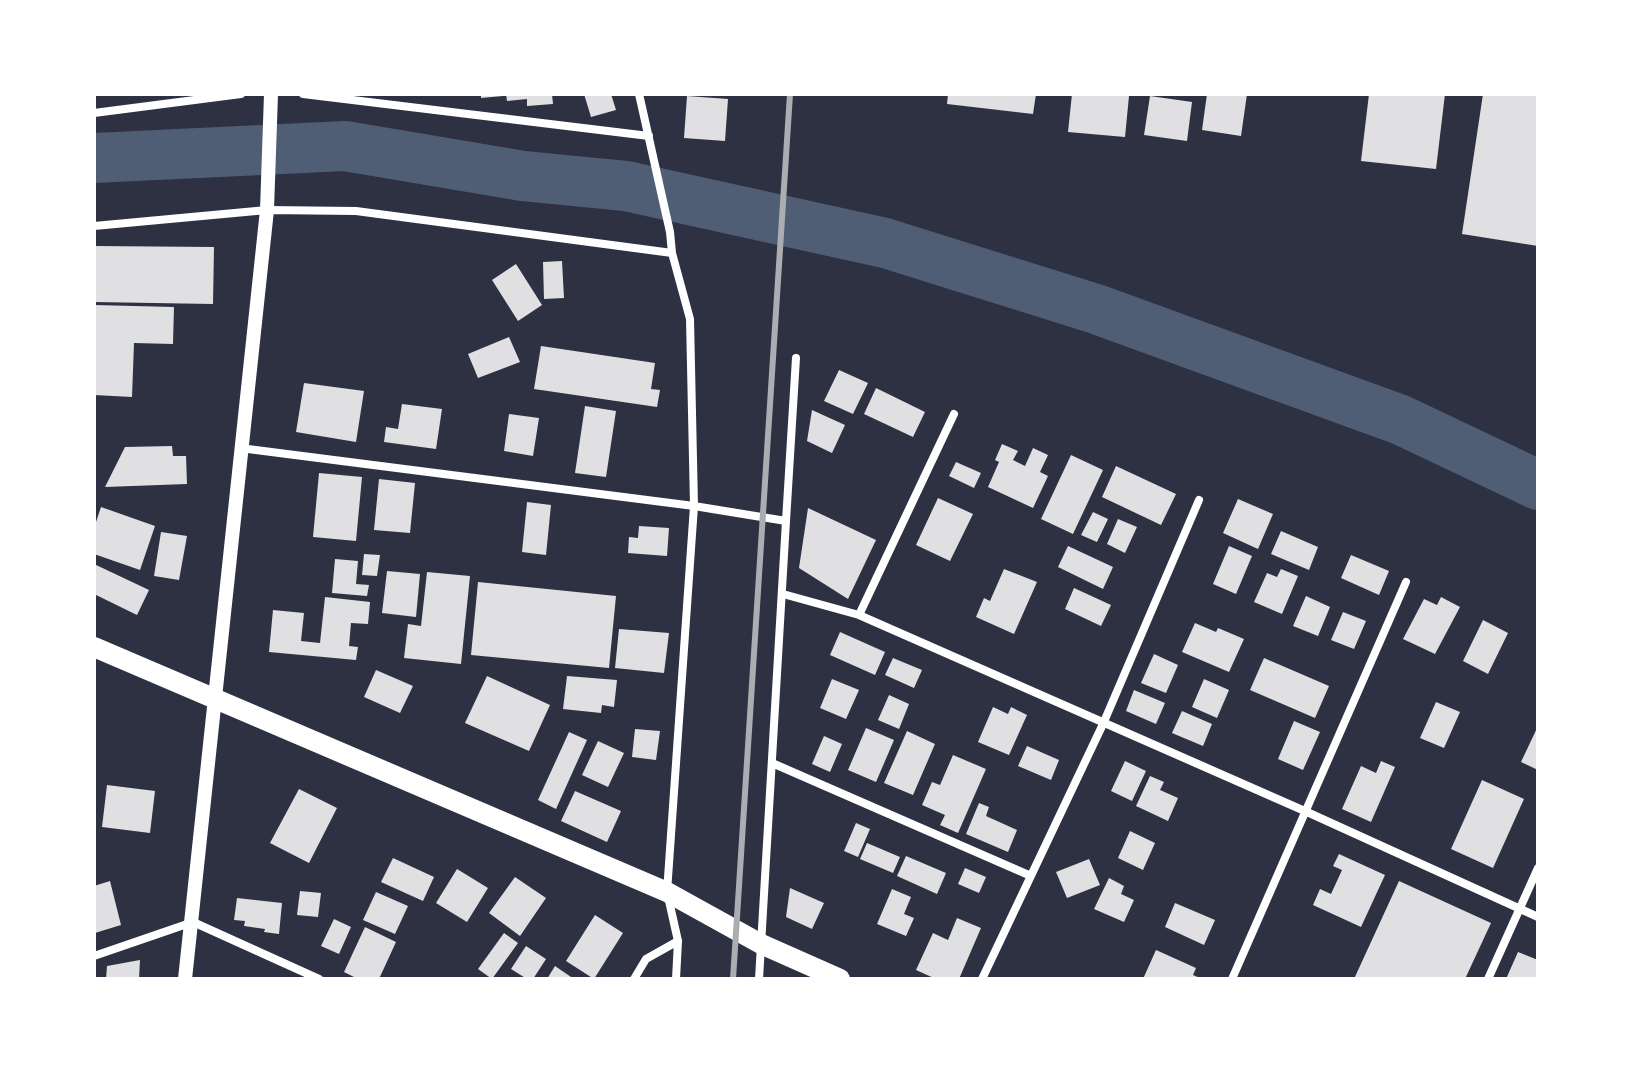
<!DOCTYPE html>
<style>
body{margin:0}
#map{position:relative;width:1632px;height:1073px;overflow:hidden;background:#2d3142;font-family:"Playfair Display",serif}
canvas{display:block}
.frame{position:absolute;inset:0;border:96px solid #fff;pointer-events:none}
</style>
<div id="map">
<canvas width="1632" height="1073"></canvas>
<div class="frame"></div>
</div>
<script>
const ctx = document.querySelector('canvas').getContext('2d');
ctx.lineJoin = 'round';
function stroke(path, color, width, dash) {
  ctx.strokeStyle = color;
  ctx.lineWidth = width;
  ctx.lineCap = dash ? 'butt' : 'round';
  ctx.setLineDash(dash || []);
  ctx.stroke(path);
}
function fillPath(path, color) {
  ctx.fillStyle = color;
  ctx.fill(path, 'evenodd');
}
stroke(new Path2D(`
 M94,158L345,146L523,176L626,186L885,243L1096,309L1401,420L1538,485`), '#4f5d75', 50);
fillPath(new Path2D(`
 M481,94H503V96L481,98Z
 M506,94H552L553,104L527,106V99L507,101Z
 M584,94H611L616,110L591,117Z
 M948,94H1036L1033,114L947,104Z
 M1072,94L1129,96L1125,137L1068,132Z
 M1207,94H1247L1241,136L1202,130Z
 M1369,94H1445L1436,169L1361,161Z
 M1483,94H1538V246L1462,234Z
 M687,96L728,99L725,141L684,138Z
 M1150,96L1192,102L1187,141L1144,135Z
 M94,246L214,247L213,304L94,302Z
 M562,261L564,298L544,299L543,262Z
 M516,264L542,305L518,321L492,280Z
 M94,305L174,307L173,344L134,343L132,397L94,395Z
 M509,337L520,362L478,378L468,354Z
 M541,346L655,363L651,389L660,390L657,407L534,389Z
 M839,370L868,383L853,414L824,401Z
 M304,383L364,391L356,442L296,432Z
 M876,388L925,412L913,437L864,414Z
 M402,404L442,409L436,449L384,442L386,427L398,429Z
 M585,406L616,411L606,477L575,473Z
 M812,410L845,425L832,453L807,441Z
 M509,414L539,418L533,456L504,451Z
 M1002,444L1018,451L1013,460L1025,466L1033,448L1048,455L1040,472L1048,476L1033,508L988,487L999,462L995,460Z
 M172,446L173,456H186L187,484L105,487L125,447Z
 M1071,455L1103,470L1073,534L1041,519Z
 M956,462L981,473L974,488L949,476Z
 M1116,466L1176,494L1161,525L1102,497Z
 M319,473L362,477L356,541L313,537Z
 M379,479L415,483L410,533L374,530Z
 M938,498L973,514L950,561L916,545Z
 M1238,499L1273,514L1258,549L1223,533Z
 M527,502L551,505L546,555L522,552Z
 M101,507L155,526L140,570L94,554V528Z
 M808,508L876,540L848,599L799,568Z
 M1093,512L1108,519L1097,542L1081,535Z
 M1118,519L1137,527L1125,553L1107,544Z
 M639,526L669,528L667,556L628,553L629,537L638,538Z
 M1281,531L1318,547L1309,570L1271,554Z
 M161,532L187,536L179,580L154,576Z
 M1068,546L1113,567L1103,589L1058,567Z
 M1229,546L1252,556L1236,594L1213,584Z
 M364,554L380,555L377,576L362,575Z
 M1351,555L1389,571L1379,595L1341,578Z
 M335,559L358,561L356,584L369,585L367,596L332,593Z
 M94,564L149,590L137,615L94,594Z
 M1004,569L1037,582L1014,634L976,617L984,598L990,601Z
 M1281,569L1298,576L1282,614L1254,602L1267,573L1277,577Z
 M387,571L420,574L416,617L382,613Z
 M427,572L470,576L461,664L404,658L408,624L421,626Z
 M478,582L616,596L609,668L471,655Z
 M1074,588L1111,605L1101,626L1065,609Z
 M1306,596L1330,607L1318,636L1293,626Z
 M325,597L370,602L368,624L351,623L349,646L358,647L356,660L269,652L273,610L304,613L301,641L320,643Z
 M1441,597L1460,607L1435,654L1403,639L1424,599L1437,605Z
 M1343,612L1366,621L1354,649L1331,640Z
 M1483,620L1508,633L1488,674L1463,661Z
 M1195,623L1216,632L1218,628L1244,639L1229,672L1182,652Z
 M619,629L669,633L664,673L615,668Z
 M840,632L885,652L875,675L830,655Z
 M1154,654L1178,665L1166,693L1141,683Z
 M893,658L922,670L914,688L885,675Z
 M1264,658L1329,686L1315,718L1250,690Z
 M376,670L413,686L400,713L364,697Z
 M487,676L550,705L529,751L465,723Z
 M567,676L617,680L614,707L602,705L601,713L563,709Z
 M832,679L859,690L846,719L820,708Z
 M1204,679L1229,690L1217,718L1192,707Z
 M1134,690L1165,703L1156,724L1126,711Z
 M889,695L909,704L899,729L878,720Z
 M1436,702L1460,712L1444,748L1420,738Z
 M993,707L1008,714L1011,707L1027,715L1009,755L978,742Z
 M1182,711L1212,724L1203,746L1172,733Z
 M1294,721L1320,732L1303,770L1278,759Z
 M1538,726V770L1521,762Z
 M866,728L894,740L876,782L848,770Z
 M635,729L660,731L656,760L632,757Z
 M907,731L935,744L913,795L884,783Z
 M569,732L587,740L556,809L538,800Z
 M824,736L842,744L830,772L812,764Z
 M598,741L624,753L608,787L582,775Z
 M1027,746L1059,760L1051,780L1018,766Z
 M953,755L986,769L958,833L940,825L945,815L922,805L932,782L940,785Z
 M1125,761L1146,771L1132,801L1111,791Z
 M1381,761L1395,767L1371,822L1342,809L1361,766L1376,773Z
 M1150,776L1164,782L1160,790L1178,798L1168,821L1136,806Z
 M1482,780L1524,799L1493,868L1451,849Z
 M107,785L155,791L150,833L102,827Z
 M299,789L337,808L309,863L270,843Z
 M575,791L621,811L607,842L561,821Z
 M979,803L989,807L986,816L1017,830L1008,852L966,834Z
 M856,823L870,829L858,857L844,851Z
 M1130,831L1155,843L1143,870L1118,858Z
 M867,843L900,857L893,873L860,859Z
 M1339,854L1385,875L1361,927L1313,905L1320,889L1331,894L1342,870L1333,866Z
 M906,856L946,873L937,894L897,876Z
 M393,858L434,877L423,901L381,882Z
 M1089,859L1100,885L1067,898L1056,872Z
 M965,868L986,877L979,893L958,884Z
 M457,869L488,888L467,922L436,903Z
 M515,877L546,898L520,936L489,913Z
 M1109,878L1124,886L1121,894L1134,900L1124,922L1094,909Z
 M110,881L121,925L95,933L94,886Z
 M1399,881L1491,923L1465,979H1354Z
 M790,888L824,903L812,929L786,917Z
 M892,889L911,897L904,914L914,918L906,936L877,924Z
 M300,891L321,893L318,917L297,915Z
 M376,892L408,906L395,934L363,920Z
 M237,898L282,903L279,934L264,932L265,929L244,926L245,921L234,920Z
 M1175,903L1215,920L1204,945L1165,927Z
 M595,915L623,933L594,979L566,961Z
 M957,918L981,928L959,979H936L916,970L933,933L948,940Z
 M334,919L351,927L339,954L321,946Z
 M365,927L396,942L379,979H358L344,972Z
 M504,933L518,943L492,979L478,969Z
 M526,946L546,959L533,979H527L511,969Z
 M1156,950L1196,968L1193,975L1202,979H1143Z
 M1518,952L1538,960V979H1506Z
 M140,960L139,979H106L107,966Z
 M555,966L574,979H547Z`), '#e0e0e3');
stroke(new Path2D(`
 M303,94L649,136
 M639,94L670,232L672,253L690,319L694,506L667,892L678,941L676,979
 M94,113L241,94
 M94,226L267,210L356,211L672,253
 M240,448L694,506L786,521L759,979
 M786,521L796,358
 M783,594L859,615L954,414
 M859,615L1307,812L1538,917
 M772,763L1031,876
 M94,956L193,922L319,979
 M634,979L646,959L678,941
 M982,979L1103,724L1199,500
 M1232,979L1406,582
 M1488,979L1538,868`), '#fff', 8);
stroke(new Path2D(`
 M185,979L267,210L271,94`), '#fff', 14);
stroke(new Path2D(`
 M94,647L667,892L761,944L840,979`), '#fff', 20);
stroke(new Path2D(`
 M733,979L790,94`), '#abadb3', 6);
</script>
